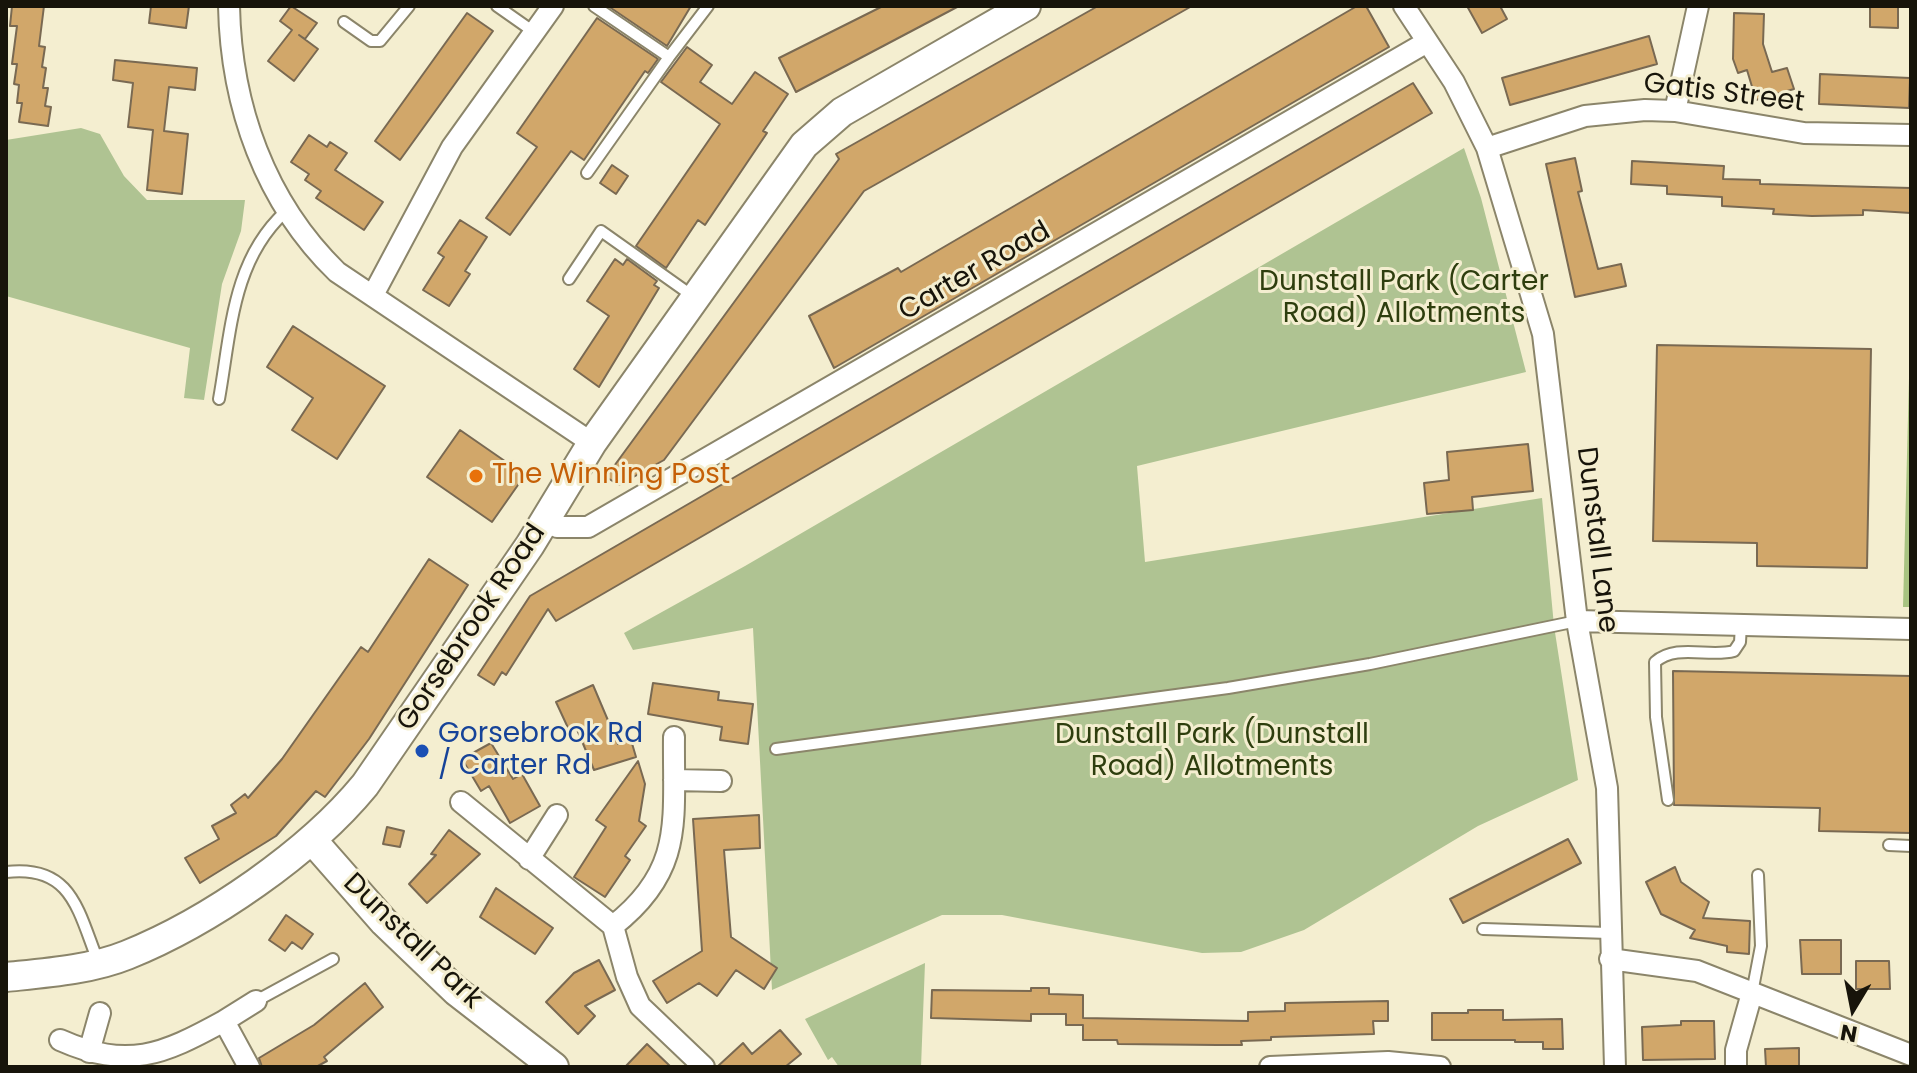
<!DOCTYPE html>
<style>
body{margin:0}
#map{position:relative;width:1917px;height:1073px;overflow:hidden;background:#f4eed0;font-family:Poppins,sans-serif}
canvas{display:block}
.frame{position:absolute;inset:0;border:8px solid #17140a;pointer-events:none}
.north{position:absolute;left:1813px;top:969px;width:80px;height:80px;-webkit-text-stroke:6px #f4eed0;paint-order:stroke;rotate:190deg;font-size:22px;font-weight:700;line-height:32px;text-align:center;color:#17140a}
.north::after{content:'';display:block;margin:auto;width:28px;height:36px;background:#17140a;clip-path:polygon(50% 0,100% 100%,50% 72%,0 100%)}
</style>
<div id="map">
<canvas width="1917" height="1073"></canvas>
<div class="frame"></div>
<div class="north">N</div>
</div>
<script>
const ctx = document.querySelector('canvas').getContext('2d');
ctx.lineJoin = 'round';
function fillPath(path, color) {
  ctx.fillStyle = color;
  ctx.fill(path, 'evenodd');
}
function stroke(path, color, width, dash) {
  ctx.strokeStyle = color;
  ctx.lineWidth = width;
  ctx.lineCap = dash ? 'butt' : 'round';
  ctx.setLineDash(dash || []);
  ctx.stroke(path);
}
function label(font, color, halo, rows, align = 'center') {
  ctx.font = font + ' Poppins,sans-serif';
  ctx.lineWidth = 6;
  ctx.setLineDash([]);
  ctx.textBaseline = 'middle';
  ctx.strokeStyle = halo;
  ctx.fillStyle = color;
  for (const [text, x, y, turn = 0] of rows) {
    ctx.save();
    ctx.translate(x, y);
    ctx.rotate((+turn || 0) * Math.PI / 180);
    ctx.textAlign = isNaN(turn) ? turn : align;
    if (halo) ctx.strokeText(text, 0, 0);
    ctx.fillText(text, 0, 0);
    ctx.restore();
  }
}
fillPath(new Path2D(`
 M81,128L100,134L124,176L147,200H245L241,231L222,284L204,400L184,398L190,348L6,296V140Z
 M1464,148L1481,198L1526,372L1137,466L1145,562L1542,498L1554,626L1578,780L1478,826L1304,930L1241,952L1202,953L1002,915H942L772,990L753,628L633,650L624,633L745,566Z
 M925,963L921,1067H839L832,1057L828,1060L805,1019Z`), '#afc392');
fillPath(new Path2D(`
 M1911,302V607H1903Z`), '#a8c381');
const building = new Path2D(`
 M12,6H44L39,46L45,47L42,67L46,68L43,88H48L45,106L51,107L48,126L19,122L22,103H17L19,85L14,84L17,64H12L17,26H10Z
 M151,6H189L186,28L149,23Z
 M291,6L317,23L305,39L299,35L318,49L294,81L268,61L292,30L280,21Z
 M608,6H691L667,46Z
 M883,6H959L796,92L779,58Z
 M1098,6H1192L864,191L664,460L619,485L606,477L839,159L836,154Z
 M1357,6H1366L1389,47L834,368L809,316L898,268L901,272Z
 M1467,6H1500L1507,19L1482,33Z
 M1870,6H1898V28L1870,27Z
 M467,13L493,31L400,160L375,141Z
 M1734,13L1764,14L1763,44L1772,72L1787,68L1794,89L1756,100L1747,70L1738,73L1733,59Z
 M597,18L658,59L648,73L645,71L584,160L571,151L510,235L486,218L537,147L517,133Z
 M1649,36L1657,64L1510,105L1502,78Z
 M687,47L712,65L700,82L732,104L755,72L788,94L763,131L767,133L705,225L698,220L666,268L636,246L720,124L661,82Z
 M115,60L197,68L195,90L169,87L164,131L188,134L182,194L147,190L153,130L128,127L133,83L113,80Z
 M1820,74L1910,78L1909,108L1819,104Z
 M1413,83L1432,113L556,621L548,609L506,675L502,672L494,685L478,675L530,596Z
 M309,135L327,147L330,142L347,153L335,170L383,202L364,230L316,198L321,191L305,180L309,174L291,162Z
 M1575,158L1582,191L1578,192L1598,269L1621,264L1626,286L1575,297L1546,164Z
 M1632,161L1724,166L1723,179L1760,180V184L1911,188V213L1863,210V215L1812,216L1773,214L1774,209L1722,206V197L1667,194V186L1631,184Z
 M612,165L628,176L616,194L600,183Z
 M460,220L487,237L465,271L470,274L449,306L423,290L444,257L438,253Z
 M615,259L623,265L627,259L657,281L654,285L659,288L599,387L574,369L609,316L587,301Z
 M293,326L385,386L337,459L292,430L313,398L267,367Z
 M1657,345L1871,349L1867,568L1757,566V543L1653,541Z
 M460,430L525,475L492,522L427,477Z
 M1528,444L1533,491L1472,497L1473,510L1427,514L1424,483L1449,480L1447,452Z
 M429,559L468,585L369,739L325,797L316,791L276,836L200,883L185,858L219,839L212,826L236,813L231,805L245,794L248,798L282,759L361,647L368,652Z
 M1673,671L1911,676V833L1819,831L1820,808L1674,805Z
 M653,683L719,692L718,700L753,704L748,744L720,740L722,727L648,714Z
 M593,685L618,744L631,740L636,757L594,770L576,727L569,730L556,702Z
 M491,743L513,779L522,774L540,806L510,823L489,786L481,791L462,759Z
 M638,761L645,784L639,821L646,826L625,856L630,860L605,897L574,877L606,827L596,820Z
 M759,815L760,848L724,850L731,937L777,968L764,989L736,970L717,996L699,983L667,1003L653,981L702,951L693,819Z
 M387,827L404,831L400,847L383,844Z
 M449,830L480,854L427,903L409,884L436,855L431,854Z
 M1568,839L1581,863L1463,923L1450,899Z
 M1675,867L1681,882L1709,902L1703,918L1750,921L1749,954L1727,952V946L1690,938L1695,930L1661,914L1646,882Z
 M496,888L553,928L535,954L480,917Z
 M286,915L313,934L302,949L292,942L285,951L269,940Z
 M1800,940H1841V974H1802Z
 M599,960L615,990L585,1006L595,1016L578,1034L546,1002L574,973Z
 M1856,961H1889L1890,989H1856Z
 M365,983L383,1007L324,1057L327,1061L316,1067H262L259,1058L314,1025Z
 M1031,988H1049V994L1083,995V1018L1248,1021V1012L1285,1011V1003L1388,1001V1021H1373L1374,1034L1271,1037V1040L1241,1041L1242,1045H1217L1118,1044L1117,1040H1083V1025H1066V1014H1031V1021L931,1018L932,990L1031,991Z
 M1468,1010H1503V1020L1562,1019L1563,1049H1543V1042H1515V1040H1432V1013H1468Z
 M1681,1021H1714L1715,1059L1643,1060L1642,1027L1681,1025Z
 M780,1030L801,1054L785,1067H717L743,1043L752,1054Z
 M647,1044L671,1067H625Z
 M1799,1048V1067H1766L1765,1049Z`);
fillPath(building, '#d1a76a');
stroke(building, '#796952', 2);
const lane = new Path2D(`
 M497,6L534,32
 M344,22L371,41H380L409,6
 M669,57L708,6
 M587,173L669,57L594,6
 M569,279L601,231L694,297
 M219,399C231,332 232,261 285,212
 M776,749L1228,688L1370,664L1577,621
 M1668,800L1656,717L1655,662C1677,643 1709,658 1734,651L1740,642L1741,625
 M1889,845L1911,846
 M6,872C72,864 78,911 98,961
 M1483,929L1609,933
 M1752,993L1761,946L1758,875
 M256,1001L333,959`);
const street = new Path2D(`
 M229,6C231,106 265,202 337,272L592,443
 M1404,6L1454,82L1487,148L1543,334L1577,621L1607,788L1615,1067
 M1675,111L1698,6
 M1487,148L1585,116L1645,110L1675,111L1804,133L1911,135
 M373,295L452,147L553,6
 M546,521L557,527H588L1427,42
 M1577,621L1911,629
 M674,780L721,781
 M461,802L613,926L627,977L640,1006L704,1067
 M529,859L557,815
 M613,926C685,870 673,820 674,737
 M1610,959L1697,971L1911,1055
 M224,1021L256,1001
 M60,1040C128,1070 162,1055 224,1021L249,1067
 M89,1052L100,1013
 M1270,1067L1388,1062L1440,1067
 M1736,1067V1050L1752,993`);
const secondary = new Path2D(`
 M313,841L384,922L456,991L554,1067
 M6,977C45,973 90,970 127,955C209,922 309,853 365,785L530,545L592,443L804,145L842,112L1026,6`);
stroke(lane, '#8b856a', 14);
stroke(street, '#8b856a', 24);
stroke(secondary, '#8b856a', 32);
stroke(lane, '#fff', 10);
stroke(street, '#fff', 20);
stroke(secondary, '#fff', 28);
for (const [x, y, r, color] of [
 [476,476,8,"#e8710a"],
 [422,751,8,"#1a4fb4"]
]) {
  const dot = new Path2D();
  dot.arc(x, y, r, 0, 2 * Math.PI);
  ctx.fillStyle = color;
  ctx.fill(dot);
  stroke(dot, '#f4eed0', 3);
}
label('28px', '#17140a', '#f4eed0', [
 ["Gatis Street",1724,94,7],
 ["Carter Road",975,272,-30],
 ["Dunstall Lane",1596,540,83],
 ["Gorsebrook Road",472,628,-56],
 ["Dunstall Park",412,942,44]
]);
label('28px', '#2e3e0e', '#f4eed0', [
 ["Dunstall Park (Carter",1404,283],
 ["Road) Allotments",1404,315],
 ["Dunstall Park (Dunstall",1212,736],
 ["Road) Allotments",1212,768]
]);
label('28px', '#c56008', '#f4eed0', [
 ["The Winning Post",492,476]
], 'left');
label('28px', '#164399', '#f4eed0', [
 ["Gorsebrook Rd",438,735],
 ["/ Carter Rd",438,767]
], 'left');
</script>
